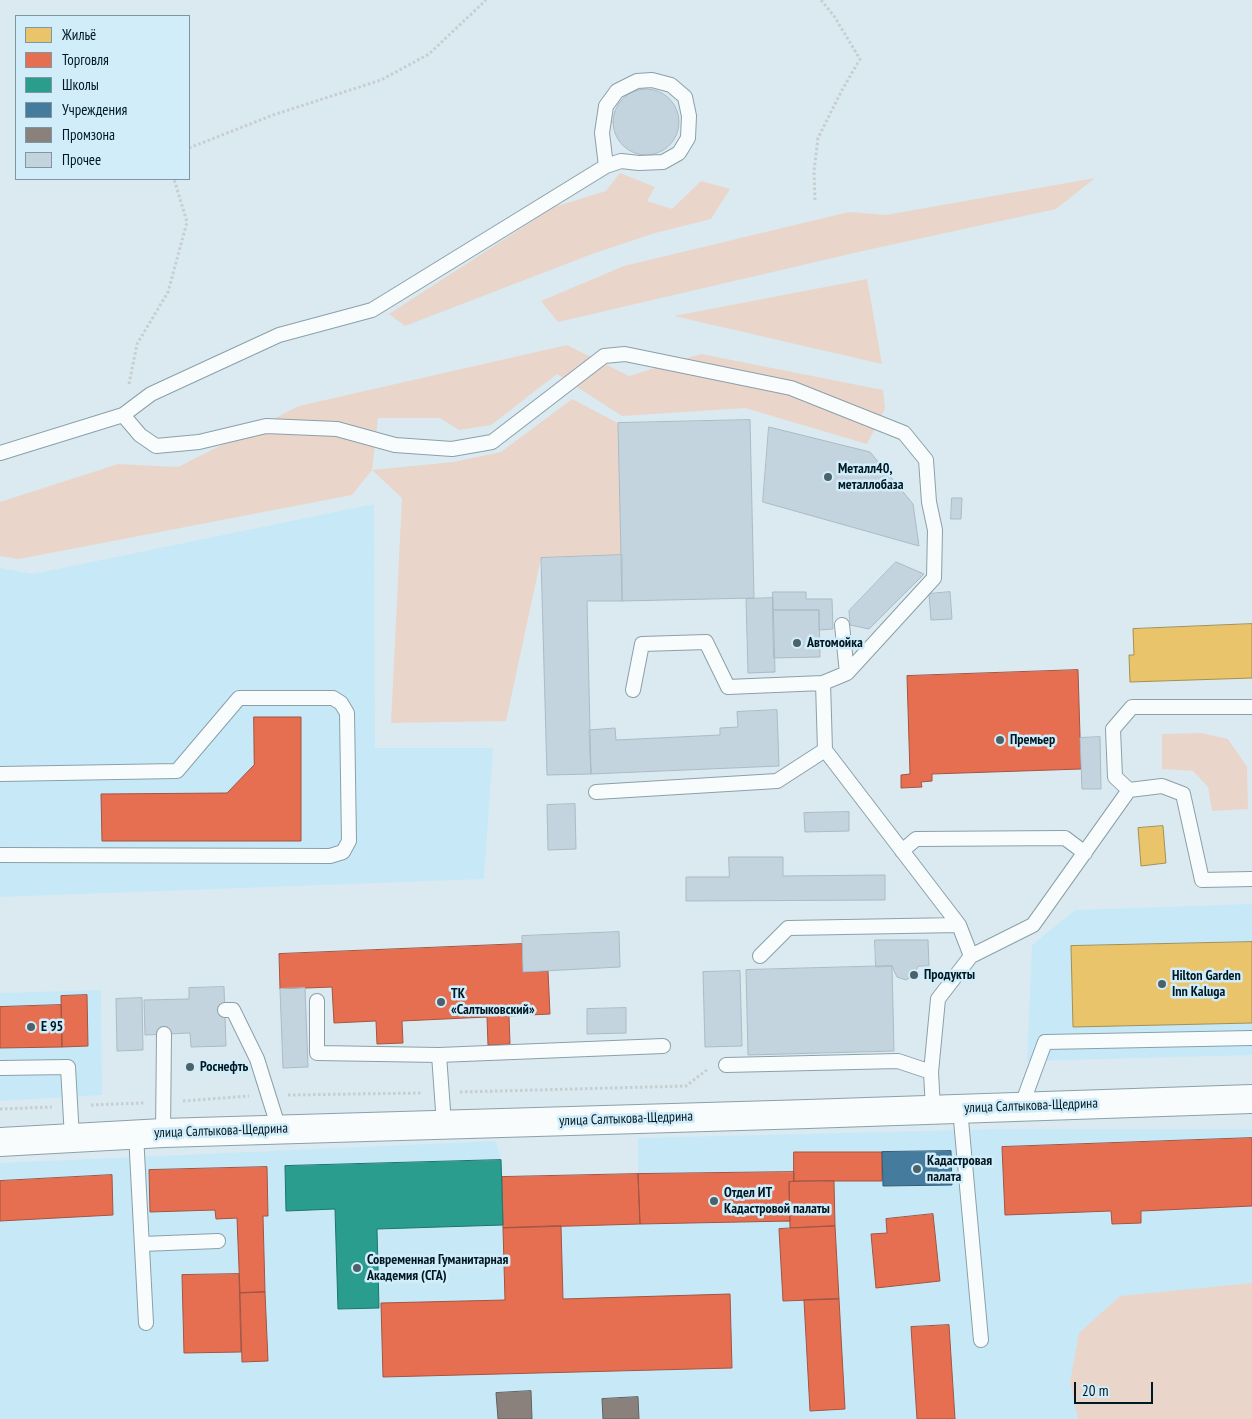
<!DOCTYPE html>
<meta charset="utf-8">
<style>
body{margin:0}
#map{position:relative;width:1252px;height:1419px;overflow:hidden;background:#daeaf0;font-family:"PT Sans Narrow",sans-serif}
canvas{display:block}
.legend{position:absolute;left:15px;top:15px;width:175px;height:165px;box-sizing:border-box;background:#d1edf9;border:1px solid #7d98a3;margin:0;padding:6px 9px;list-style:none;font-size:15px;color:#001823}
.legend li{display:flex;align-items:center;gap:10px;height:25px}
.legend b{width:25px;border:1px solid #7d98a3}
.scale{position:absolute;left:1074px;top:1382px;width:79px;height:22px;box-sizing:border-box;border:2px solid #001823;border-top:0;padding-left:6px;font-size:15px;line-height:18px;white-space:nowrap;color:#001823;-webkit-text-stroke:4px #d1edf9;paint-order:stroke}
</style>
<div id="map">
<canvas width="1252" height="1419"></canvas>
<ul class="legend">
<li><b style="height:14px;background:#e9c46a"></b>Жильё</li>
<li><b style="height:14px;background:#e76f51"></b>Торговля</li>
<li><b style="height:14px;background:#2a9d8f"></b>Школы</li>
<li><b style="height:14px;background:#457b9d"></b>Учреждения</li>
<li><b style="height:14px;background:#8a817c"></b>Промзона</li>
<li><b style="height:14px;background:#c4d4df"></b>Прочее</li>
</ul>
<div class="scale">20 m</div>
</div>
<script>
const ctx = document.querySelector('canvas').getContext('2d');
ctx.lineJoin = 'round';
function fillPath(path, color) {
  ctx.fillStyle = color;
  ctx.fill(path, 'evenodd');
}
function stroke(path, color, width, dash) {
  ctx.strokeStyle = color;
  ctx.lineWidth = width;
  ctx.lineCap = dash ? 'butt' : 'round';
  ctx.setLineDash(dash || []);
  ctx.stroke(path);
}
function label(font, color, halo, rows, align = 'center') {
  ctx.font = font + ' "PT Sans Narrow",sans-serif';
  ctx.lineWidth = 5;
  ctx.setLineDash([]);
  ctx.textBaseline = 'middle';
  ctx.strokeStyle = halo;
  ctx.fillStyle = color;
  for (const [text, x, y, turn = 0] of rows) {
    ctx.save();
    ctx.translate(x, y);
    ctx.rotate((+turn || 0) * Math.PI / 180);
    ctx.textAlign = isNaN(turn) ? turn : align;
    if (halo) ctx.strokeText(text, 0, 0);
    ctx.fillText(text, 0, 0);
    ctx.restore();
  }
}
fillPath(new Path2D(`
 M374,504L375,748H493L484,879L0,897V568L33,574Z
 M1252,904V1055L1027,1061L1032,945L1075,910Z
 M101,990L102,1095L0,1101V993Z
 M1002,1129H1252V1419H0V1163L496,1141L501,1160L502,1177L638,1174V1138Z`), '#c7e9f7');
fillPath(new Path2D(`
 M620,173L655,187L647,201L672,209L701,181L730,189L711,219L655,233L592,254L405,326L389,314L554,207L606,191Z
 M1095,178L1056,209L867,250L558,322L541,301L624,266L849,212L886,215Z
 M867,279L882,364L674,316Z
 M567,345L629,376L701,354L883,390L885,409L867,444L745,408L622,416L557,374L491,425L459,430L440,418H378L372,470L453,462L501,452L572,399L618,423L622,555L541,558L506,721L391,723L402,498L372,470L352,495L19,559L0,556V502L118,464L178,467L299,406Z
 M1201,733L1228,739L1247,767L1248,809L1212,811L1208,787L1193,771L1162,769V734Z
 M1252,1283V1419H1078L1070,1382L1079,1333L1120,1296Z`), '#ead5cb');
const homes = new Path2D(`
 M1252,624V678L1130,682L1129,655H1134L1133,629Z
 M1163,826L1166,863L1141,866L1138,828Z
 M1252,942V1023L1073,1027L1071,946Z`);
fillPath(homes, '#e9c46a');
stroke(homes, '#a39055', 1);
const shops = new Path2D(`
 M1078,670L1081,769L932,774V781L921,782L922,787L901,788V775L910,774L907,676Z
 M254,717H301V841H102L101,794L227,793L254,765Z
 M522,944L523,972L548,971L550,1014L509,1016L510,1044L488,1045L487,1017L402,1021L403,1043L377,1044L376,1021L334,1023L332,987L280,989L279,954Z
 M87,995L88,1046L62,1047L61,996Z
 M61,1005L62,1047L0,1048V1007Z
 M1252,1138V1206L1141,1211V1223L1112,1224L1111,1211L1005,1215L1002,1147Z
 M794,1152H882V1181H794Z
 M267,1167L268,1216H263L265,1292L240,1293L237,1218L216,1219L215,1210L150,1212L149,1170Z
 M794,1172V1181L789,1182L790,1221L640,1224L638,1174Z
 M638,1174L640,1224L503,1228L502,1177Z
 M112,1175L113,1215L0,1221V1181Z
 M834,1181L835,1226L790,1228L789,1182Z
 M933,1214L940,1281L876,1288L871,1234L887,1233L886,1219Z
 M561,1226L563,1299L730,1294L732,1368L383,1377L381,1303L505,1300L503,1228Z
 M835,1226L839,1299L783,1301L779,1229Z
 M239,1274L241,1352L184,1353L182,1275Z
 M265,1292L268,1361L242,1362L240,1293Z
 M839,1299L845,1409L810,1411L804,1300Z
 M949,1325L955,1419H917L911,1327Z`);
fillPath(shops, '#e76f51');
stroke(shops, '#a25543', 1);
const schools = new Path2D(`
 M501,1160L503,1225L377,1229L379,1308L338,1309L335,1209L286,1211L285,1166Z`);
fillPath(schools, '#2a9d8f');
stroke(schools, '#1d756f', 1);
const public = new Path2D(`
 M951,1151L952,1185L883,1186L882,1152Z`);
fillPath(public, '#457b9d');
stroke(public, '#305d78', 1);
const industry = new Path2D(`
 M531,1391L532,1419H498L496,1393Z
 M638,1397L639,1419H603L602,1399Z`);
fillPath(industry, '#8a817c');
stroke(industry, '#616261', 1);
const building = new Path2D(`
 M613 122a33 33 0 1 1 66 0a33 33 0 1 1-66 0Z
 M750,420L754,598L622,601L618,423Z
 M769,427L870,452L913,504L919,546L763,502Z
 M952,498H962L961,519H951Z
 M622,555V601H587L591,774L547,775L541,558Z
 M896,562L924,574L869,629L850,625L849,611Z
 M773,592H806V599H832L833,629L819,630V610H773Z
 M950,592L952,619L931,620L929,594Z
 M773,598L775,672L748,673L746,599Z
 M773,610H819L820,657L774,658Z
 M777,710L779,766L591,774L589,730L615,728L616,740L720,735V728L738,727L737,712Z
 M1100,737L1101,789H1082L1080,738Z
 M575,804L576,849L548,850L547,805Z
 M849,812V831L805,832L804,813Z
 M729,857H783V876L885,875V900L686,901V877H729Z
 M619,932L620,967L523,972L522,936Z
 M875,940H928L929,966H918L914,975L906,980L897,977L892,966L876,967Z
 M892,966L894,1051L748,1055L746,970Z
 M740,971L742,1046L705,1047L703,972Z
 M224,987L226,1046L191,1047L190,1033L145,1035L144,1000L189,999V988Z
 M305,988L308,1067L283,1068L280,989Z
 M142,998L143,1050L117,1051L116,999Z
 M626,1008V1033L587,1034V1009Z`);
fillPath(building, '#c4d4df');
stroke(building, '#aabbc6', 1);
const service = new Path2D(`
 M606,166L621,161L639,163L663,162L679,153L688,138L689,116L685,97L671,85L652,80L637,81L617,91L606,106L602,133L606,166L372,310L279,335L151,394L123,415L140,435L156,446L199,442L266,426L337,429L395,445L452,449L492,442L604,356L625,354L791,388L904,433L926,460L929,502L935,530L934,578L847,673
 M0,453L123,415
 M823,683L847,673L842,625
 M633,690L642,644L706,642L728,687L823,683L825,750
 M0,774L177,771L239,698H333L341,703L347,713L349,841L343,852L330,856L0,855
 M1129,790L1115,777L1113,729L1132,707H1252
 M596,792L777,781L825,750L959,925L971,956
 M902,851L916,839L1065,838L1085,853
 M760,956L788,928L959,925
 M317,1001V1053L439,1055L663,1046
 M225,1010H233L257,1059L279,1129
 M439,1055L444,1124
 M726,1065L898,1061L931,1072
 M0,1068L68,1067L72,1138
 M1021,1107L1045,1042L1252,1038
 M933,1109L931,1072L938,999L971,956L1033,925L1129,790L1162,786L1183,794L1202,880L1252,879
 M960,1109L981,1340
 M163,1133L164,1034
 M136,1134L146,1323
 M142,1244L218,1241`);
const secondary = new Path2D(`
 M0,1142L163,1133L808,1114L1252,1099`);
stroke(service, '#8aa0a8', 16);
stroke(secondary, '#8aa0a8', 30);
stroke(new Path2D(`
 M189,148L273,115L381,80L429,54L486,0
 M815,200L814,171L818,138L841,92L860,59L834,16L821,0
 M129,384L137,344L168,292L187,222L174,179
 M460,1092L686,1086L708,1069
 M288,1095L421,1093
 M183,1101L249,1096
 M91,1105L144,1103
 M0,1109L52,1107`), '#c8cdd0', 3, [2.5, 2.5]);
stroke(service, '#f9fcfd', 14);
stroke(secondary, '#f9fcfd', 28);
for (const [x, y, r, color] of [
 [828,477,5,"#4c626b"],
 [797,643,5,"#4c626b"],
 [1000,740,5,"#4c626b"],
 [914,975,5,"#4c626b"],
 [1162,984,5,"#4c626b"],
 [441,1002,5,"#4c626b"],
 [31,1027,5,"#4c626b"],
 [190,1067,5,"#4c626b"],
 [917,1169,5,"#4c626b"],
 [714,1201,5,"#4c626b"],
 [357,1268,5,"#4c626b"]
]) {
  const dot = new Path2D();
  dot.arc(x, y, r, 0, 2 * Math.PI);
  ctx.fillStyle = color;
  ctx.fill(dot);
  stroke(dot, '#d1edf9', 2);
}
label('bold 14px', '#001823', '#d1edf9', [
 ["Металл40,",838,469],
 ["металлобаза",838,485],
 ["Автомойка",807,643],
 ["Премьер",1010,740],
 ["Продукты",924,975],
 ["Hilton Garden",1172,976],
 ["Inn Kaluga",1172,992],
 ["ТК",451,994],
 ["«Салтыковский»",451,1010],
 ["Е 95",41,1027],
 ["Роснефть",200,1067],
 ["Кадастровая",927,1161],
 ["палата",927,1177],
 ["Отдел ИТ",724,1193],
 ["Кадастровой палаты",724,1209],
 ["Современная Гуманитарная",367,1260],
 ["Академия (СГА)",367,1276]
], 'left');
label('14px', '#001823', '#d1edf9', [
 ["улица Салтыкова-Щедрина",1031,1106,-2],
 ["улица Салтыкова-Щедрина",626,1119,-2],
 ["улица Салтыкова-Щедрина",221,1131,-2]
]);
</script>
